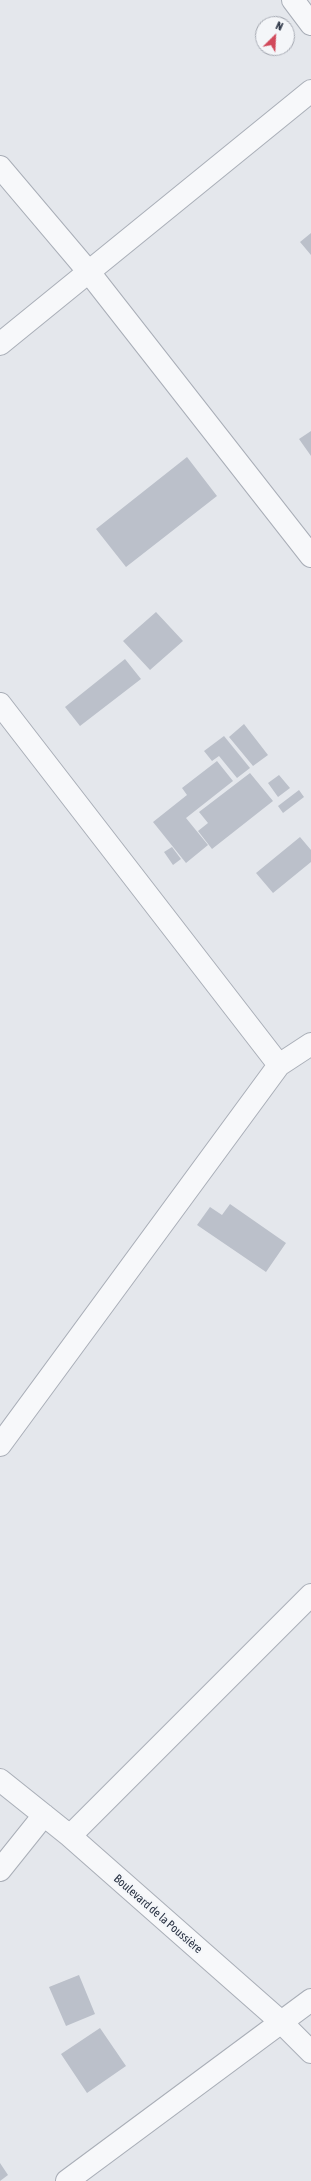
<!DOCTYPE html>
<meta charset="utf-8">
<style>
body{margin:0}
#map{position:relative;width:311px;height:2181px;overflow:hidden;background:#e4e7ec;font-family:"Asap Condensed",sans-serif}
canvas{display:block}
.north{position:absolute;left:255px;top:16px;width:40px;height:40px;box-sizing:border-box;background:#f4f6f9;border:1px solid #a4a8b1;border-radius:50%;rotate:24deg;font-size:11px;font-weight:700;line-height:16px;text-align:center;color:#2b3445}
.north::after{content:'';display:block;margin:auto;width:14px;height:18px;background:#d1495b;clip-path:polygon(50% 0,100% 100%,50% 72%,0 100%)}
</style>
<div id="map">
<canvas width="311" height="2181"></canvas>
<div class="north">N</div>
</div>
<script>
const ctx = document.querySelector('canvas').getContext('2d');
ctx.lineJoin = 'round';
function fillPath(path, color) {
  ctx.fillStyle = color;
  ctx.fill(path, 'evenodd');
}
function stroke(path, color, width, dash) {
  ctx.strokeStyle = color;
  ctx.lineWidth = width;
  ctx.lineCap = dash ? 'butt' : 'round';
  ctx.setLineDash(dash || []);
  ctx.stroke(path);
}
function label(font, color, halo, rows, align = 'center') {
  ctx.font = font + ' "Asap Condensed",sans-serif';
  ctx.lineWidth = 4;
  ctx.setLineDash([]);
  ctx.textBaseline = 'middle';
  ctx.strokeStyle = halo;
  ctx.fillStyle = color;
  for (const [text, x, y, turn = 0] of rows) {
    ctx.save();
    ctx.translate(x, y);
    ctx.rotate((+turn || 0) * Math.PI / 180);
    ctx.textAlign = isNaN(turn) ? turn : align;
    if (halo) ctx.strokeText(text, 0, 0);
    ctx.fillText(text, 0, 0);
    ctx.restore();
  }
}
fillPath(new Path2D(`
 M311,233V255L300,242Z
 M311,431V456L299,439Z
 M187,457L217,496L126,567L96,529Z
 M156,612L183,641L150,670L123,641Z
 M125,659L141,679L80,726L65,707Z
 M244,724L268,755L253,766L229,737Z
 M224,736L250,768L237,778L219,756L212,761L204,751Z
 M217,761L233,781L186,818L208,845L186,863L153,822L187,795L182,788Z
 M250,773L273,801L212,849L198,831L208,823L199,812Z
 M279,775L290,788L278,797L268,783Z
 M299,790L304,797L283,813L278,806Z
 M300,837L311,850V862L273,893L256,873Z
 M172,847L181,859L173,865L164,852Z
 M230,1204L286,1243L266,1272L197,1225L210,1207L222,1215Z
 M79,1975L95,2014L66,2026L49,1987Z
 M100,2028L126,2066L87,2093L61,2054Z
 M0,2163L8,2175L0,2181Z`), '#bbc0ca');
const minor = new Path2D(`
 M293,0L311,24
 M0,167L88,271L311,556
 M0,344L311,91
 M0,704L279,1065
 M0,1445L279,1065L311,1044
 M0,1780L70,1836L280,2021L311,2052
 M70,1836L311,1595
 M0,1870L44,1815
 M67,2181L311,2000`);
stroke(minor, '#a9aeb7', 24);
stroke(minor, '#f7f8fa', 22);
label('12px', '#2b3445', '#f4f6f9', [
 ["Boulevard de la Poussière",158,1914,41]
]);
</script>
